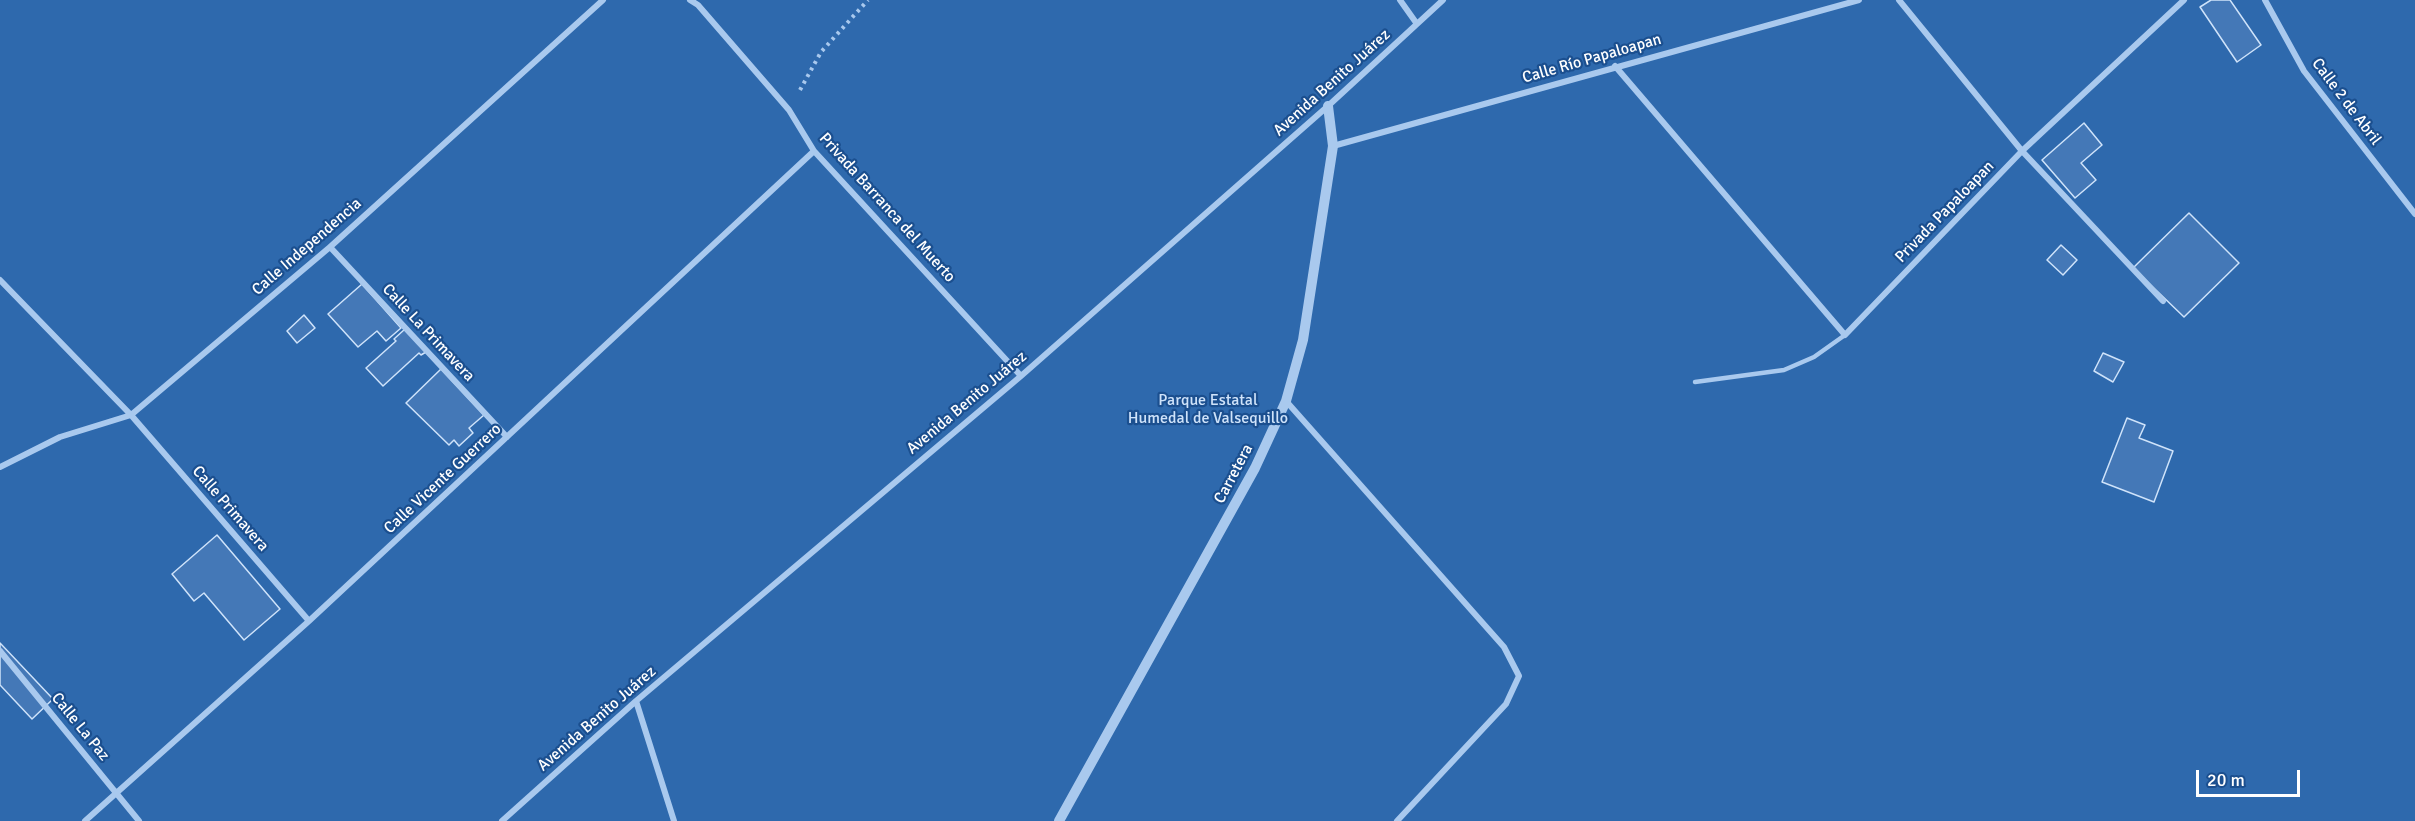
<!DOCTYPE html>
<meta charset="utf-8">
<style>
body{margin:0}
#map{position:relative;width:2415px;height:821px;overflow:hidden;background:#1b4f8f;font-family:Signika,sans-serif}
canvas{display:block}
.scale{position:absolute;left:2196px;top:770px;width:104px;height:27px;box-sizing:border-box;border:3px solid #fff;border-top:0;padding-left:8px;font-size:18px;line-height:21px;white-space:nowrap;color:#fff;-webkit-text-stroke:4px #1b4f8f;paint-order:stroke}
</style>
<div id="map">
<canvas width="2415" height="821"></canvas>
<div class="scale">20 m</div>
</div>
<script>
const ctx = document.querySelector('canvas').getContext('2d');
ctx.lineJoin = 'round';
function fillPath(path, color) {
  ctx.fillStyle = color;
  ctx.fill(path, 'evenodd');
}
function stroke(path, color, width, dash) {
  ctx.strokeStyle = color;
  ctx.lineWidth = width;
  ctx.lineCap = dash ? 'butt' : 'round';
  ctx.setLineDash(dash || []);
  ctx.stroke(path);
}
function label(font, color, halo, rows, align = 'center') {
  ctx.font = font + ' Signika,sans-serif';
  ctx.lineWidth = 4.5;
  ctx.setLineDash([]);
  ctx.textBaseline = 'middle';
  ctx.strokeStyle = halo;
  ctx.fillStyle = color;
  for (const [text, x, y, turn = 0] of rows) {
    ctx.save();
    ctx.translate(x, y);
    ctx.rotate((+turn || 0) * Math.PI / 180);
    ctx.textAlign = isNaN(turn) ? turn : align;
    if (halo) ctx.strokeText(text, 0, 0);
    ctx.fillText(text, 0, 0);
    ctx.restore();
  }
}
fillPath(new Path2D(`
 M0,0H2415V821H0Z`), '#2e69ad');
const building = new Path2D(`
 M2211,0H2230L2261,45L2237,62L2200,7Z
 M2084,123L2102,145L2081,163L2096,180L2075,198L2042,160Z
 M2189,213L2239,263L2184,317L2133,268Z
 M2061,245L2077,260L2063,275L2047,260Z
 M362,284L401,328L386,341L377,331L358,347L328,314Z
 M304,315L315,328L297,343L287,331Z
 M405,329L426,352L421,355L419,353L383,386L366,368L396,341L394,339Z
 M2103,353L2124,362L2113,382L2094,371Z
 M441,369L484,415L469,428L473,433L459,446L454,440L449,445L406,403Z
 M2127,418L2145,425L2139,438L2173,451L2154,502L2102,482Z
 M217,535L280,609L244,640L204,593L194,601L172,574Z
 M0,643L53,699L32,719L0,685Z`);
fillPath(building, '#4478b7');
stroke(building, '#cfe3fa', 1.5);
stroke(new Path2D(`
 M800,90L821,52L868,0`), '#a9c9ee', 4, [3, 4.5]);
stroke(new Path2D(`
 M1695,382L1784,370L1814,357L1845,335`), '#a9c9ee', 4.5);
stroke(new Path2D(`
 M690,0L698,5L789,110L814,151L1021,376
 M1400,0L1417,24
 M1899,0L2022,151L2163,301
 M2265,0L2304,71L2415,214
 M1615,66L1845,335L2022,151L2184,0
 M1333,146L1859,0
 M330,247L507,437
 M0,280L131,415L309,621
 M1286,401L1504,647L1519,676L1506,704L1397,821
 M0,467L60,437L131,415L330,247L603,0
 M0,651L139,821
 M636,701L674,821
 M85,821L309,621L814,151
 M502,821L636,701L1021,376L1328,106L1443,0`), '#a9c9ee', 6);
stroke(new Path2D(`
 M1059,821L1255,468L1286,401L1303,340L1333,146L1328,106`), '#a9c9ee', 10);
label('16px', '#fff', '#1b4f8f', [
 ["Calle Río Papaloapan",1592,59,-16],
 ["Avenida Benito Juárez",1332,83,-42],
 ["Calle 2 de Abril",2346,102,53],
 ["Privada Barranca del Muerto",887,208,48],
 ["Privada Papaloapan",1945,212,-46],
 ["Calle Independencia",307,247,-41],
 ["Calle La Primavera",428,333,47],
 ["Avenida Benito Juárez",967,403,-40],
 ["Carretera",1234,474,-62],
 ["Calle Vicente Guerrero",443,479,-43],
 ["Calle Primavera",230,509,49],
 ["Avenida Benito Juárez",597,719,-41],
 ["Calle La Paz",80,727,51]
]);
label('16px', '#cfe3fa', '#1b4f8f', [
 ["Parque Estatal",1208,401],
 ["Humedal de Valsequillo",1208,419]
]);
</script>
